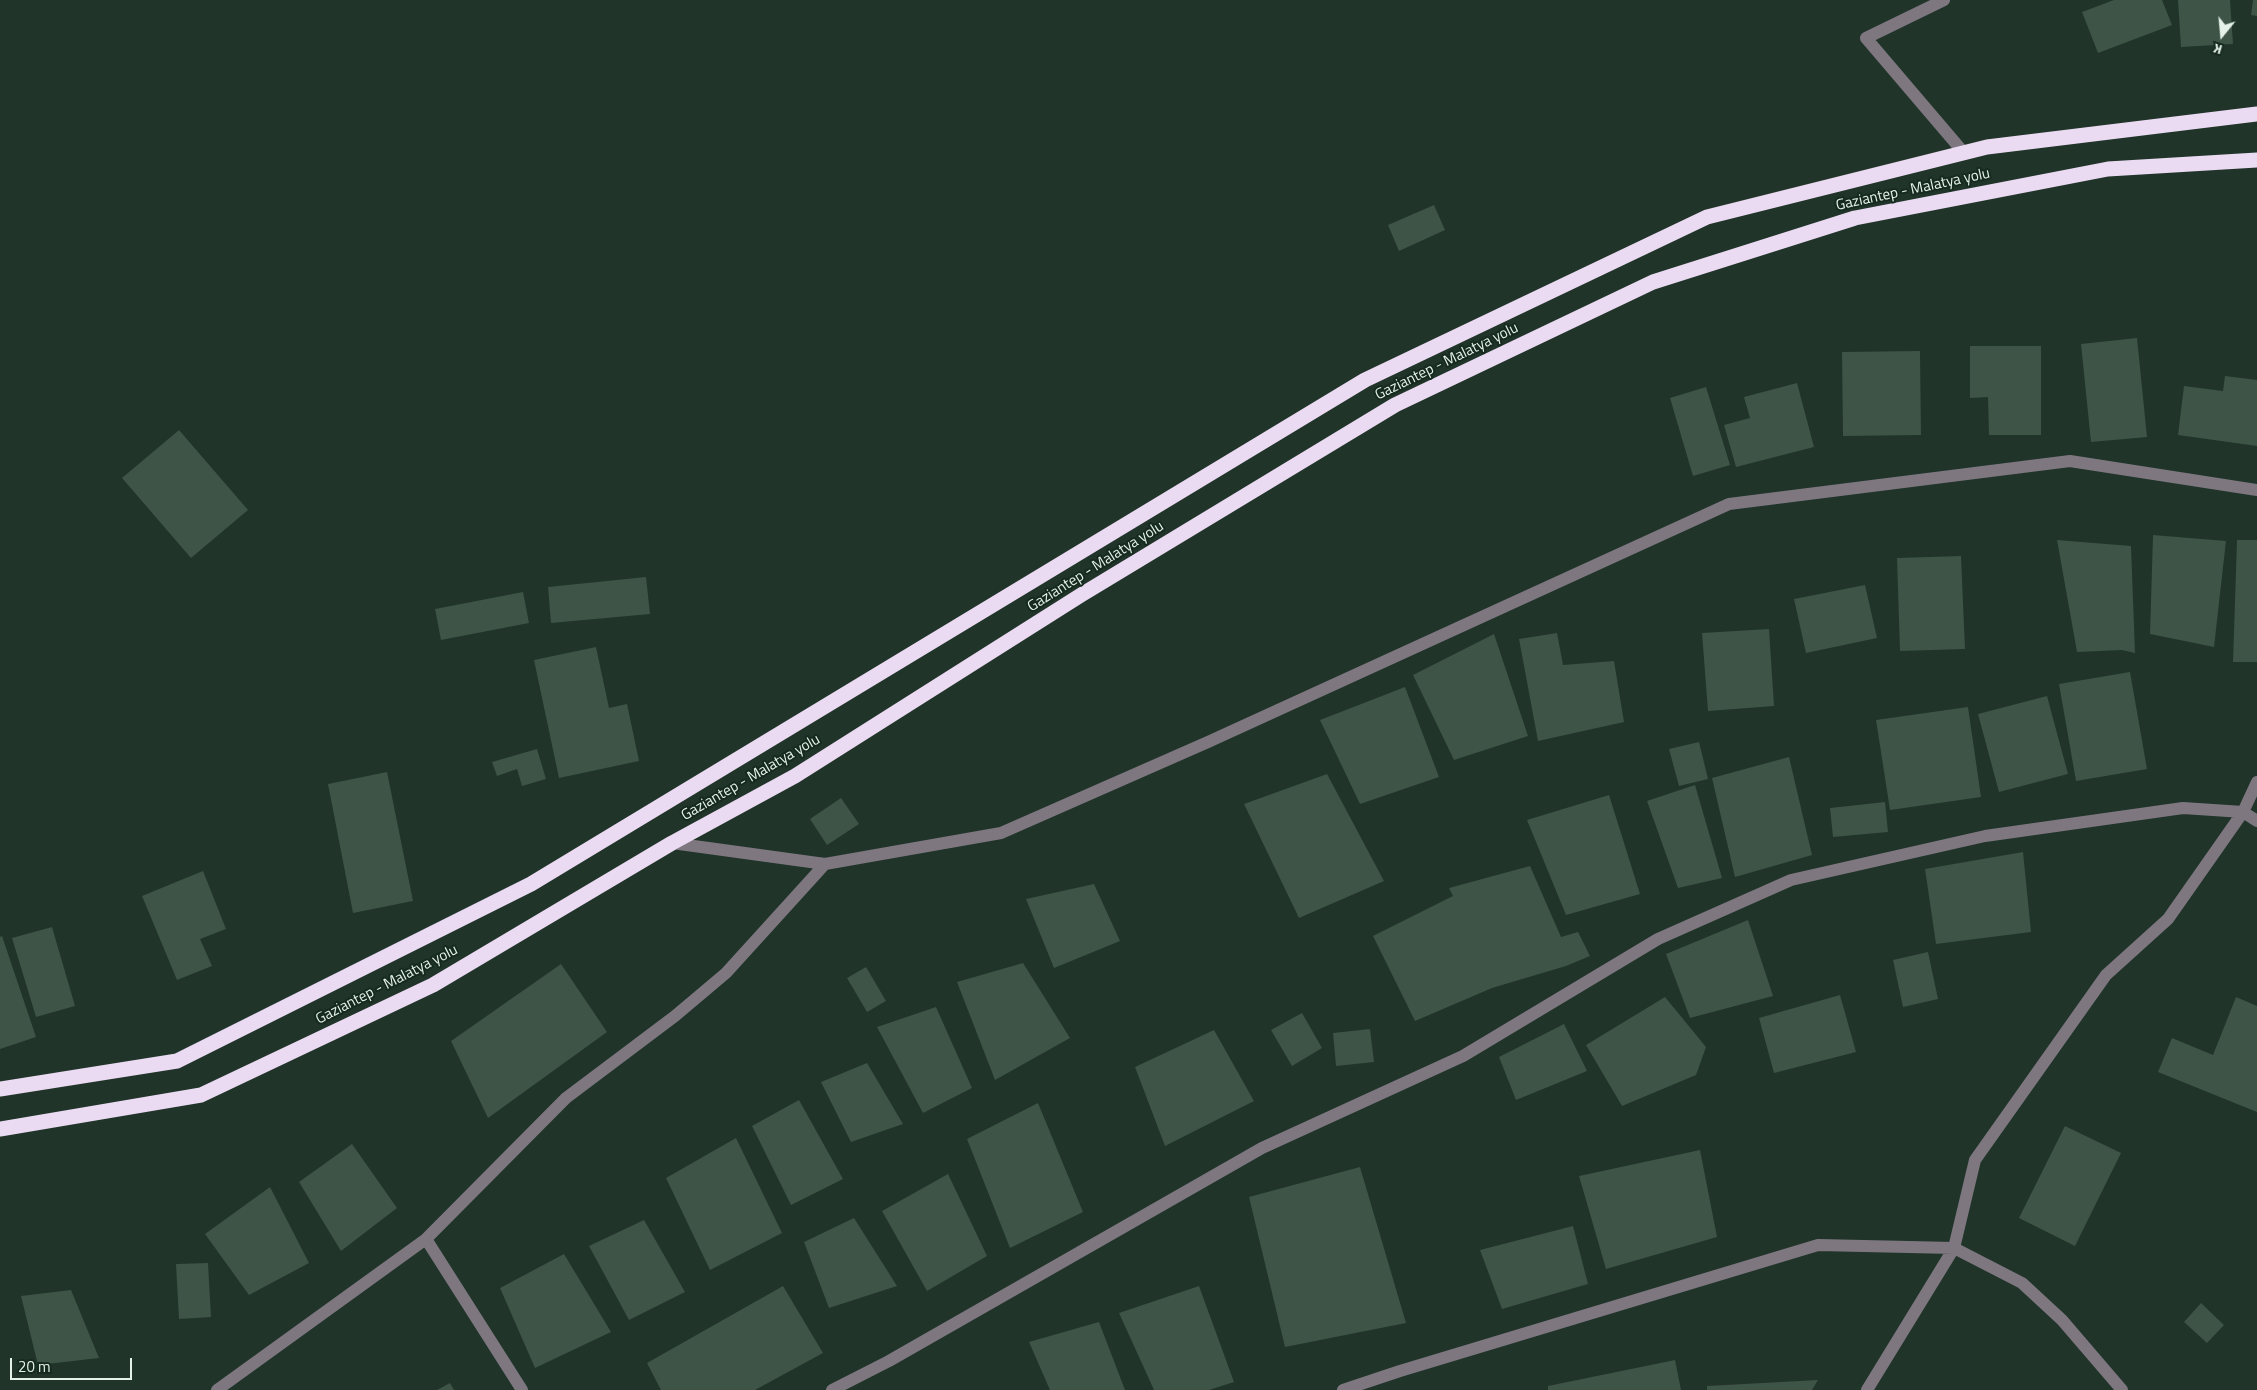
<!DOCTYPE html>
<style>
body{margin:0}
#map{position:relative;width:2257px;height:1390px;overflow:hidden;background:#203429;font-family:"Titillium Web",sans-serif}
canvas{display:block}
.north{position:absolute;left:2197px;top:10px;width:50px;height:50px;-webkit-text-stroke:4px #162a1f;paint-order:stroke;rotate:197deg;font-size:14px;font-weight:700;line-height:20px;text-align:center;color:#e5f2ea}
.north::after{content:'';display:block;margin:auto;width:18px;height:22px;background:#e5f2ea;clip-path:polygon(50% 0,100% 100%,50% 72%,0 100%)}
.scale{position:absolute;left:10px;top:1358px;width:122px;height:22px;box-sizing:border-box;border:2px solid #e5f2ea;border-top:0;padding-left:6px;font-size:15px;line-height:18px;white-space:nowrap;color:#e5f2ea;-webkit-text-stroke:4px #162a1f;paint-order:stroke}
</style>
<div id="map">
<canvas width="2257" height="1390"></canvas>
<div class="north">K</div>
<div class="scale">20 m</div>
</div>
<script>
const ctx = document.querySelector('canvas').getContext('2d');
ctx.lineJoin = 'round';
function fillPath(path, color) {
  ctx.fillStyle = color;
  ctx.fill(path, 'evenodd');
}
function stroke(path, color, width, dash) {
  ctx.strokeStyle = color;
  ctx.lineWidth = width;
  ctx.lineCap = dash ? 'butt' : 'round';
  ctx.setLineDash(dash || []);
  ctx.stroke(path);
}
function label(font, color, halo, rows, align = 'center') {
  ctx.font = font + ' "Titillium Web",sans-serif';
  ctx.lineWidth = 4;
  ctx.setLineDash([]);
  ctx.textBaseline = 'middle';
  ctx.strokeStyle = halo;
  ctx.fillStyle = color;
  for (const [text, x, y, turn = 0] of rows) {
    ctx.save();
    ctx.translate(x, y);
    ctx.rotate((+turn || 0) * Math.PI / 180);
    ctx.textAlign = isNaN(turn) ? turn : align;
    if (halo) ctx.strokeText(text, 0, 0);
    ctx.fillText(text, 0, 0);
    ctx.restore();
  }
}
fillPath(new Path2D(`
 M2114,0H2162L2172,25L2098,53L2082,12Z
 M2178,0H2230L2233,44L2181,47Z
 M2253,0H2257V16L2251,15Z
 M1434,205L1445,230L1399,251L1388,225Z
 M2137,338L2147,437L2091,442L2081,344Z
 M1970,346H2041V435H1989L1988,397L1970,398Z
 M1920,351L1921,435L1843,436L1842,352Z
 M2225,376L2257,380V446L2178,435L2184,386L2223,391Z
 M1797,383L1814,447L1736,467L1724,425L1750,418L1744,397Z
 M1706,387L1730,465L1693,476L1670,398Z
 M179,430L248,510L191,558L122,478Z
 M2153,535L2226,541L2214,647L2150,634Z
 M2057,540L2131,546L2135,653L2122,650L2077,652Z
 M2237,540H2257V662H2233Z
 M1961,556L1965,649L1900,651L1897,558Z
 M646,577L650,614L551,623L548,587Z
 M1865,585L1877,638L1806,653L1794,599Z
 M523,592L529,623L441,640L435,609Z
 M1769,629L1774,706L1708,711L1702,633Z
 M1557,633L1563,665L1614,661L1624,722L1538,741L1519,639Z
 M1494,634L1528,736L1454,760L1413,675Z
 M596,647L609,708L627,704L639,761L559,778L534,660Z
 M2130,672L2147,769L2076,781L2059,684Z
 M1405,687L1439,777L1360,804L1320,720Z
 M2047,696L2068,774L1999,792L1978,714Z
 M1968,707L1981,797L1890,810L1876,720Z
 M1699,742L1708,779L1679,786L1669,749Z
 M537,749L546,779L522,786L517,769L497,776L492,762Z
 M1789,757L1812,855L1735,877L1712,778Z
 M387,772L413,901L353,913L328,784Z
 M1327,774L1384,881L1299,918L1244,804Z
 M1695,785L1722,878L1678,888L1647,801Z
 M1609,795L1640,894L1566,915L1527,820Z
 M841,798L859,824L827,845L810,819Z
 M1885,802L1888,832L1833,837L1830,808Z
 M2023,852L2031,932L1936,944L1925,869Z
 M1530,866L1561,937L1578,932L1590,956L1566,966L1492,988L1415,1021L1373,936L1453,896L1449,888Z
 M203,871L226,929L200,939L212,966L177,980L142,896Z
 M1094,884L1120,941L1054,968L1026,899Z
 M1748,920L1773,996L1690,1018L1666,954Z
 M52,927L75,1006L36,1017L12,938Z
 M2,936L36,1037L0,1049V937Z
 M1928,952L1938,999L1903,1007L1893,960Z
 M1023,963L1070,1038L995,1080L957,982Z
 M561,964L607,1032L488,1118L451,1041Z
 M866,967L886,1001L867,1012L847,978Z
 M1840,995L1856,1052L1774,1073L1759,1018Z
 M1665,997L1706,1047L1696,1075L1622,1106L1586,1045Z
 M2236,997L2257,1006V1112L2158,1072L2172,1038L2213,1055Z
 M936,1007L972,1088L923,1113L877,1027Z
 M1302,1013L1322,1048L1292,1066L1271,1030Z
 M1564,1024L1587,1071L1516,1100L1499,1057Z
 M1370,1029L1374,1062L1336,1066L1333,1033Z
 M1214,1030L1254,1101L1165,1146L1135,1067Z
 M867,1063L903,1124L851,1142L821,1082Z
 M799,1100L843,1179L791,1205L752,1126Z
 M1038,1103L1083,1212L1010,1248L967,1139Z
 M2065,1126L2121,1153L2075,1246L2019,1218Z
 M736,1138L782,1233L710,1270L666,1178Z
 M352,1144L397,1208L341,1251L299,1182Z
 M1700,1150L1717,1237L1606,1269L1579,1176Z
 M1360,1167L1406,1323L1285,1347L1249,1197Z
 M948,1174L987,1256L927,1291L882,1211Z
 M270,1187L309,1263L249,1295L205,1234Z
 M854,1218L897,1286L829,1308L804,1242Z
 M644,1220L685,1292L629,1320L589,1246Z
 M1573,1226L1588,1284L1502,1309L1480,1250Z
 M564,1254L611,1332L535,1368L500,1288Z
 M208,1263L211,1317L179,1319L176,1264Z
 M783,1286L823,1353L755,1390H661L647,1363Z
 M1199,1286L1234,1382L1209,1390H1154L1119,1313Z
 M71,1290L99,1358L38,1365L21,1296Z
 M2201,1303L2224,1325L2207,1343L2184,1322Z
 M1099,1322L1125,1390H1050L1029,1342Z
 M1675,1360L1681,1390H1548V1386Z
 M1818,1380L1812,1390H1707V1386Z
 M450,1383L454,1390H437Z`), '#3e5447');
stroke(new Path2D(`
 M1944,0L1866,38L1964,153
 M672,843L825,864L1001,833L1208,742L1729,504L2070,461L2257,490
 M426,1239L522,1390
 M217,1390L426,1239L566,1098L675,1016L726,973L825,864
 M832,1390L889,1361L1262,1148L1463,1056L1658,939L1791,880L1985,836L2183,808L2243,812L2257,821
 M1343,1390L1400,1371L1818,1245L1954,1248L2022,1283L2062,1320L2122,1390
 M1867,1390L1954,1248L1975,1160L2106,975L2168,919L2243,812L2257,782`), '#7e7780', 12);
stroke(new Path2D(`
 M0,1089L177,1061L531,884L1365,380L1707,217L1987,147L2257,114
 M0,1129L201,1095L433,985L672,843L795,776L1081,595L1395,405L1653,282L1855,218L2108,169L2257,160`), '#ebdbf2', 15);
label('15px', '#e5f2ea', '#162a1f', [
 ["Gaziantep - Malatya yolu",1913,190,-12],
 ["Gaziantep - Malatya yolu",1447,362,-26],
 ["Gaziantep - Malatya yolu",1096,567,-32],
 ["Gaziantep - Malatya yolu",751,778,-30],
 ["Gaziantep - Malatya yolu",387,985,-27]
]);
</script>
